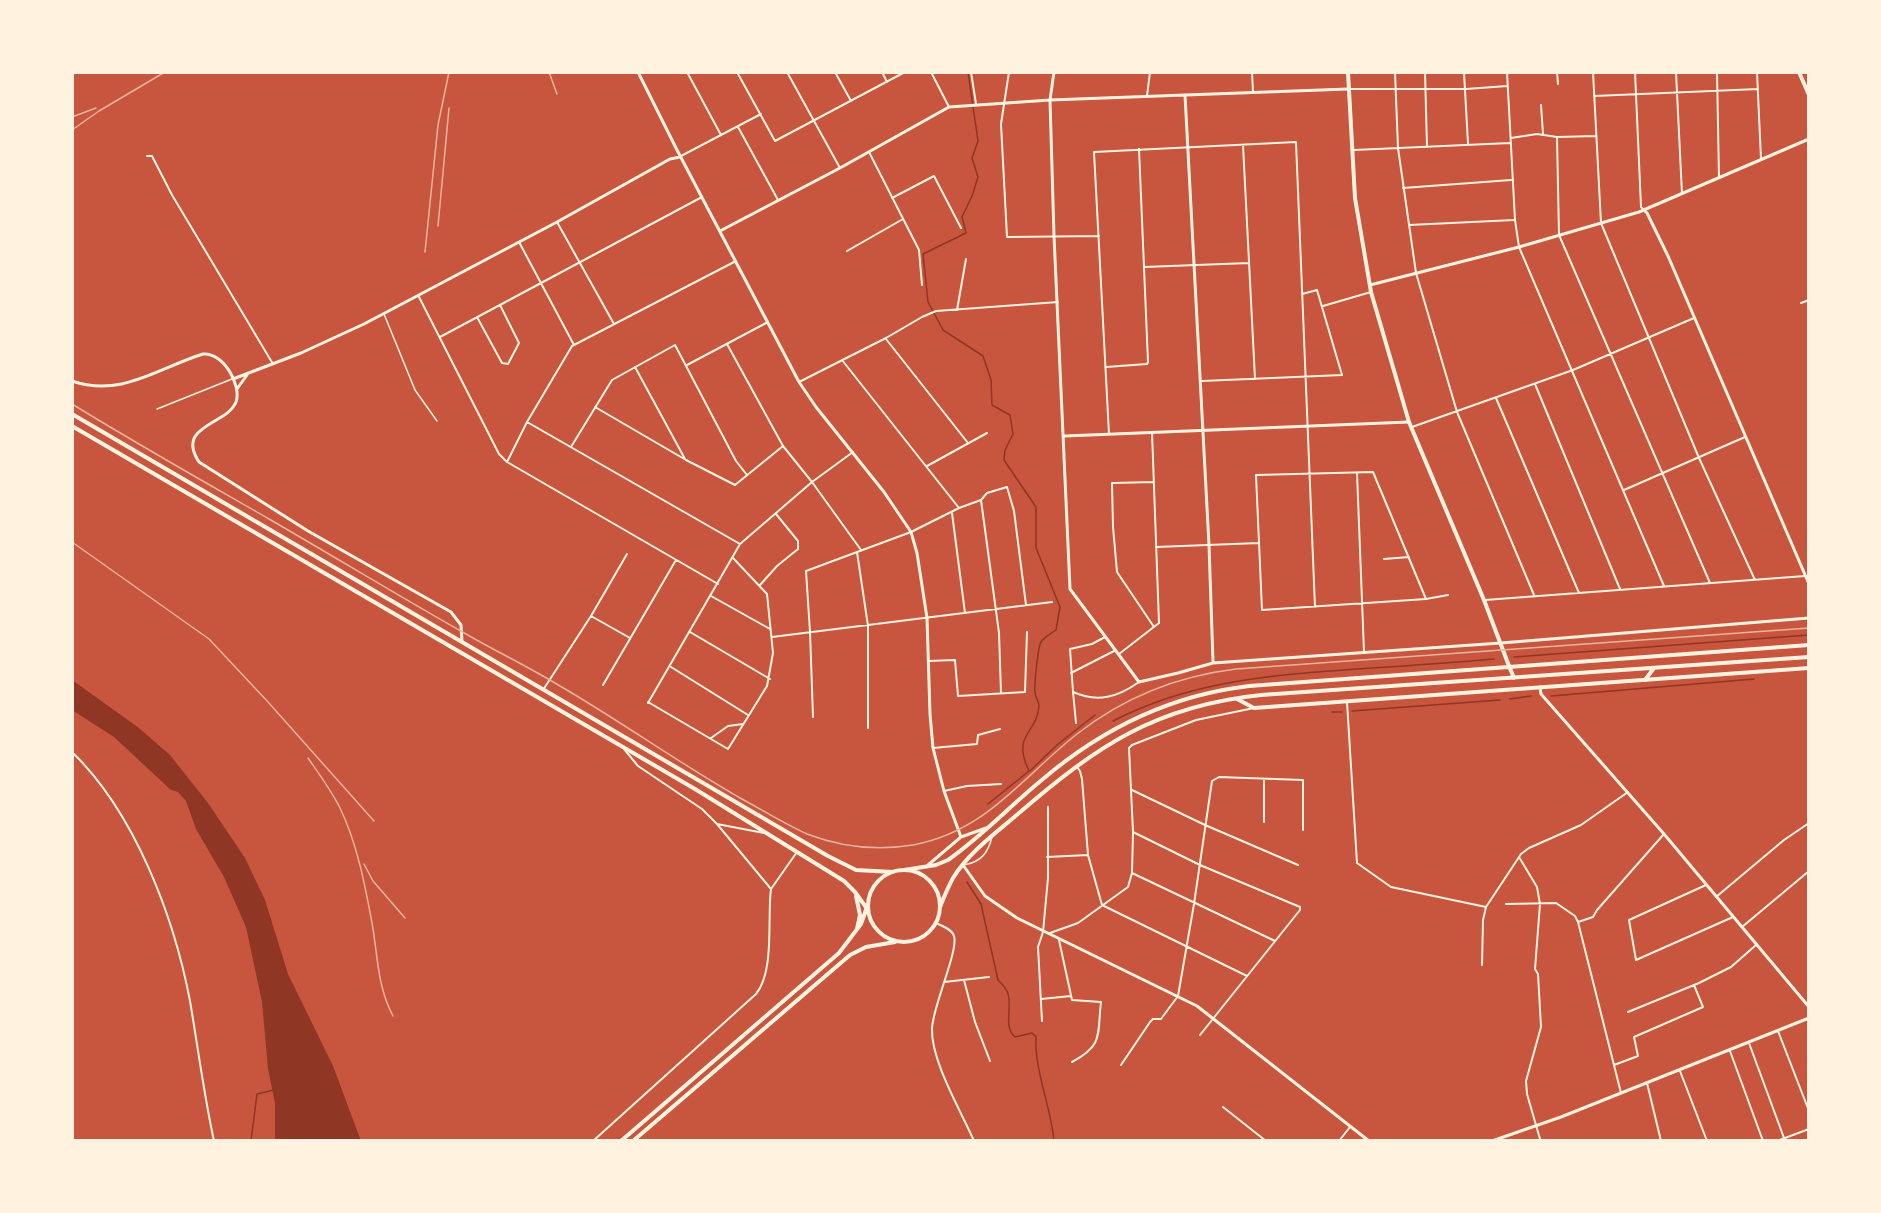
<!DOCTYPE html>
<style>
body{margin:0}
#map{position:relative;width:1881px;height:1213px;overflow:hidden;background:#c8553d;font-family:"PT Sans Narrow",sans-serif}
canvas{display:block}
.frame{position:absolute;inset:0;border:74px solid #fff3e0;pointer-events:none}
</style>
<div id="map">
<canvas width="1881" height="1213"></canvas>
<div class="frame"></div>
</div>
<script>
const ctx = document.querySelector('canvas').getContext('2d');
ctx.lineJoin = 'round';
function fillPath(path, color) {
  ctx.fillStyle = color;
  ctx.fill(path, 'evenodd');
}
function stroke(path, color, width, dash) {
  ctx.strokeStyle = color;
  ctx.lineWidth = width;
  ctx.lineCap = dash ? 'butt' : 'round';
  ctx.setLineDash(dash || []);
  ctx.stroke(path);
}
fillPath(new Path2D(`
 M72,680L139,728L170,755L208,803L245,858L265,900L288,974L333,1066L361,1141H275V1103L268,1069L262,1002L246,927L224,877L196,829L186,801L178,792L171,790L114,737L72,710Z`), '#8f3625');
stroke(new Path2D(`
 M968,72L978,141L972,158L978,177L972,196L962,217L966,233L923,254L928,302L943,330L983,356L991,380L992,405L1010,415L1013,434L1005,450L1004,460L1036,507V548L1060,607L1056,630C1052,633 1044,637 1041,642C1038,647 1034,686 1035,692C1035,697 1039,701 1039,706C1037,735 1011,733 1029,771L988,804
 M1514,657L1809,635
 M1551,696L1754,679
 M1510,699L1531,696
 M1352,711L1500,700
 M1332,712H1342
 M1113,721C1190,681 1272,675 1357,669C1403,666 1449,663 1494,659
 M1030,771L1057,745L1095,715
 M967,882L981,904L998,980C1001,983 1005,987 1007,991C1014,1005 1002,1026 1015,1037L1032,1033L1036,1037C1034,1069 1051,1107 1054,1141
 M251,1141L257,1094L274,1090`), '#8f3625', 1.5);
stroke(new Path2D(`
 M384,314L415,390L437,421
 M157,409L232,379
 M964,865C981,862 988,853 992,837`), '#fff3e0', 1.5);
stroke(new Path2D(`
 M687,72L721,135
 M737,72L775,141L905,72
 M787,72L840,168
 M835,72L851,101
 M882,72L887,82
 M931,72L949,107
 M971,72L976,104
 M1009,72L1001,124L1007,237L1099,236
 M1252,72L1253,92
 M1395,72L1398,148L1416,273L1457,412L1534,595
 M1425,72L1427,147
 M1464,72L1468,144
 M1507,72L1515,220L1519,247L1664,586
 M1557,72L1558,84
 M1593,72L1601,223L1699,458L1755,580
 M1635,72L1641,207L1643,209
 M1676,72L1682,194
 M1717,72L1719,178
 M1757,72L1761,159
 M1348,89H1466L1507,86
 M1147,96L1150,72
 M1594,96L1758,89
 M1541,105L1543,134
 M738,127L778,200
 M1557,137L1559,235L1710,583
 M1511,138L1537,134L1557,137L1596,136
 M1243,145L1255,379
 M1354,150L1510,143
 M869,152L919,250L922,285
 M147,156H152L172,195L273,364
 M681,156L761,114
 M1403,188L1511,180
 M892,198L934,176L961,228
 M557,222L614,324
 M1409,225L1514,220
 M519,242L574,345
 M847,251L903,219
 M1144,267L1249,263
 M418,295L499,454L507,462L718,584
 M1801,303L1809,300
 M1323,306L1371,292
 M957,310L966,259
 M477,317L502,363L508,364L519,343L500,305
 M440,337L702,197
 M886,339L968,443
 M727,344L783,446L812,482L861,550
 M842,360L959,508
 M687,365L768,322
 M635,367L685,459
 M1106,367L1147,364L1148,362L1139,149
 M1202,381L1342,375L1317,290L1302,294
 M799,382L886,338L922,317L936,311L1058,302
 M1535,384L1620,589
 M1496,398L1579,593
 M595,407L686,460L735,485L783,446
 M527,422L740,544
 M1412,427L1573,370L1694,318
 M1109,434L1094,152L1296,142L1315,607
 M571,447L612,380L675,345L736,461L747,475
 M507,462L527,422L572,346L736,261
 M927,466L987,433
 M1357,473L1364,652
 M1154,482L1112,483L1113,527L1117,572L1154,627
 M1624,490L1745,437
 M981,500L999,633L1001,693
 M952,513L965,613
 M1156,547L1259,543
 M857,552L868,626V728
 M1384,559L1409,557
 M760,585L777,566L798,549V541L776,514
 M711,596L770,629
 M1426,599L1373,472L1256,475L1262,610L1426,599L1448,595
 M1485,600L1805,576
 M591,616L630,638
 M690,632L770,679
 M772,637L1052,602
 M1105,637L1092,644L1070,649L1073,692C1098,703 1118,697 1139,682
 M1119,654L1159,623L1152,432
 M928,661L955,660L958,696L1025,692L1027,632
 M671,667L748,715
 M1071,673L1116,650
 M603,685L676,560
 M543,690L591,616L627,554
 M1073,692L1076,723
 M648,702L728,749L767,686L773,653L767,594L733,558
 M1347,702L1357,863L1391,887L1486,907
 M648,703L740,544L812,482L853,452
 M813,717L810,632L806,571L911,532L959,508L981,500L987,493L1007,487L1014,511L1026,605
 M711,738L728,726L743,724
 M933,748L977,744L978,735L1000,729
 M72,752C135,813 174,917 190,1001C198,1048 204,1095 214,1141
 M1077,767L1080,771L1082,779L1088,855L1102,905L1247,976
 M1264,779V822
 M1132,790L1205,825L1298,865
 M944,791L967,786L1001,784
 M717,824L764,833
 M1133,832L1200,865L1300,907V910L1200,1035
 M1047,857L1088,855
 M1519,857L1537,887L1540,904L1535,969L1538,974L1541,1027L1526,1081L1527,1094L1540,1139L1543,1141
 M1132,873L1275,941
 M1706,885L1629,920L1636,960L1733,917
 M771,889L797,852
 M1716,897L1784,840L1809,823
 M1506,904L1556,903L1575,916L1578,922L1621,1093
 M1578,922L1593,917L1597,910L1664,834
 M936,923C942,926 952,929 954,936C959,950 932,1008 932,1029C931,1061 961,1111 974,1141
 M1742,927L1809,871
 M1050,933L1078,923L1128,887L1132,873L1133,832L1129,748L1132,745L1196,720L1254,708
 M1059,940L1072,1000L1101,1002C1097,1035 1104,1045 1072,1062
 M1482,965L1483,920L1486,907L1521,854L1529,848L1581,825L1628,792
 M964,980L975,1022L990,1061
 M944,982L989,977
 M1041,999L1071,996
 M1628,1012L1699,983L1731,967L1756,945
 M1042,1021L1038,947L1043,932L1048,878V807
 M1778,1031L1809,1111
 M1749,1043L1784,1138
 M1730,1051L1763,1141
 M1121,1065L1150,1022L1153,1019H1161L1178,996L1194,904L1212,781L1219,777L1303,780V830
 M1614,1065L1638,1056L1634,1037L1703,1007L1694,985
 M1680,1071L1707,1141
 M1647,1083L1661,1141
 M1223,1107L1266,1141
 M593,1141L756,994C775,971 767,918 771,889L717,824L702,809L638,766L624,749
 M1339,1141L1350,1127
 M1777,1141L1809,1129`), '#fff3e0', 2);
stroke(new Path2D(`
 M638,72L677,150L799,382L816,407L884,492L911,532L917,553L927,618L930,714L933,748L944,791L961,837
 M1054,72L1050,100L1054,236L1070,589L1139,682L1178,673L1213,663L1501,643L1809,618
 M1185,95L1209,545L1213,662
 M1644,210L1647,213L1668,256L1809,584
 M720,231L840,168L949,107L1050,100L1348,89
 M1370,285L1519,247L1639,212L1809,139
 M233,379L301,353L364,324L557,222L670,159L680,157
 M72,381C121,398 158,368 203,354C223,352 242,385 236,402C227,425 175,425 199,462L308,531L451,612L461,625L462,642
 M237,389L247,375
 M1065,436L1409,422
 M1540,687L1541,694L1664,834L1809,1007
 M928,865L961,837L986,828
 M963,865L985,896L1017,918L1197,1006L1369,1141
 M1492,1141L1561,1117L1809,1018`), '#fff3e0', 3);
stroke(new Path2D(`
 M1348,72L1355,198L1371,292L1409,422L1484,600L1509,666
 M1799,72L1809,95
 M1237,699L1254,708L1809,668`), '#fff3e0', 4);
stroke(new Path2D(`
 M72,414L828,856L856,870L893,872
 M72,426L695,789L844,881L855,892L868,910
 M1509,666L1514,678
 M1645,680L1654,668
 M868 906a36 36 0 1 1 72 0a36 36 0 1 1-72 0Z
 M904,870L936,865L948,860C982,836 1011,805 1043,779C1102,729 1172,695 1249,686L1809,645
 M856,896L860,915L857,929
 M940,907C944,897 948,887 953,878C969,852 996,833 1019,813C1097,746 1155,706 1261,695L1809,657
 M621,1141L839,953L861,924L868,904
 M633,1141L850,955L866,947L895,942`), '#fff3e0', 4);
stroke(new Path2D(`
 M549,72L557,94
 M72,117L96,108
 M72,130L99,111L165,72
 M438,226L449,108
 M425,252L438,125L449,72
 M72,404C137,444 203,481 269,519C335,557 400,597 466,634C497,652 529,667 560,686C622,722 680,764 742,799C764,811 785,824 807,834C841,847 877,851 913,845C987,831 1021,778 1077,734C1123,698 1178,676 1236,669L1809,628
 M72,542L209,639L268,702L374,821
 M308,758C319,774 331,790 340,808C357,843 365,885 372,923C378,956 377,986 393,1016
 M364,864L373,881L405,918`), '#e9b49f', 1.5);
</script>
